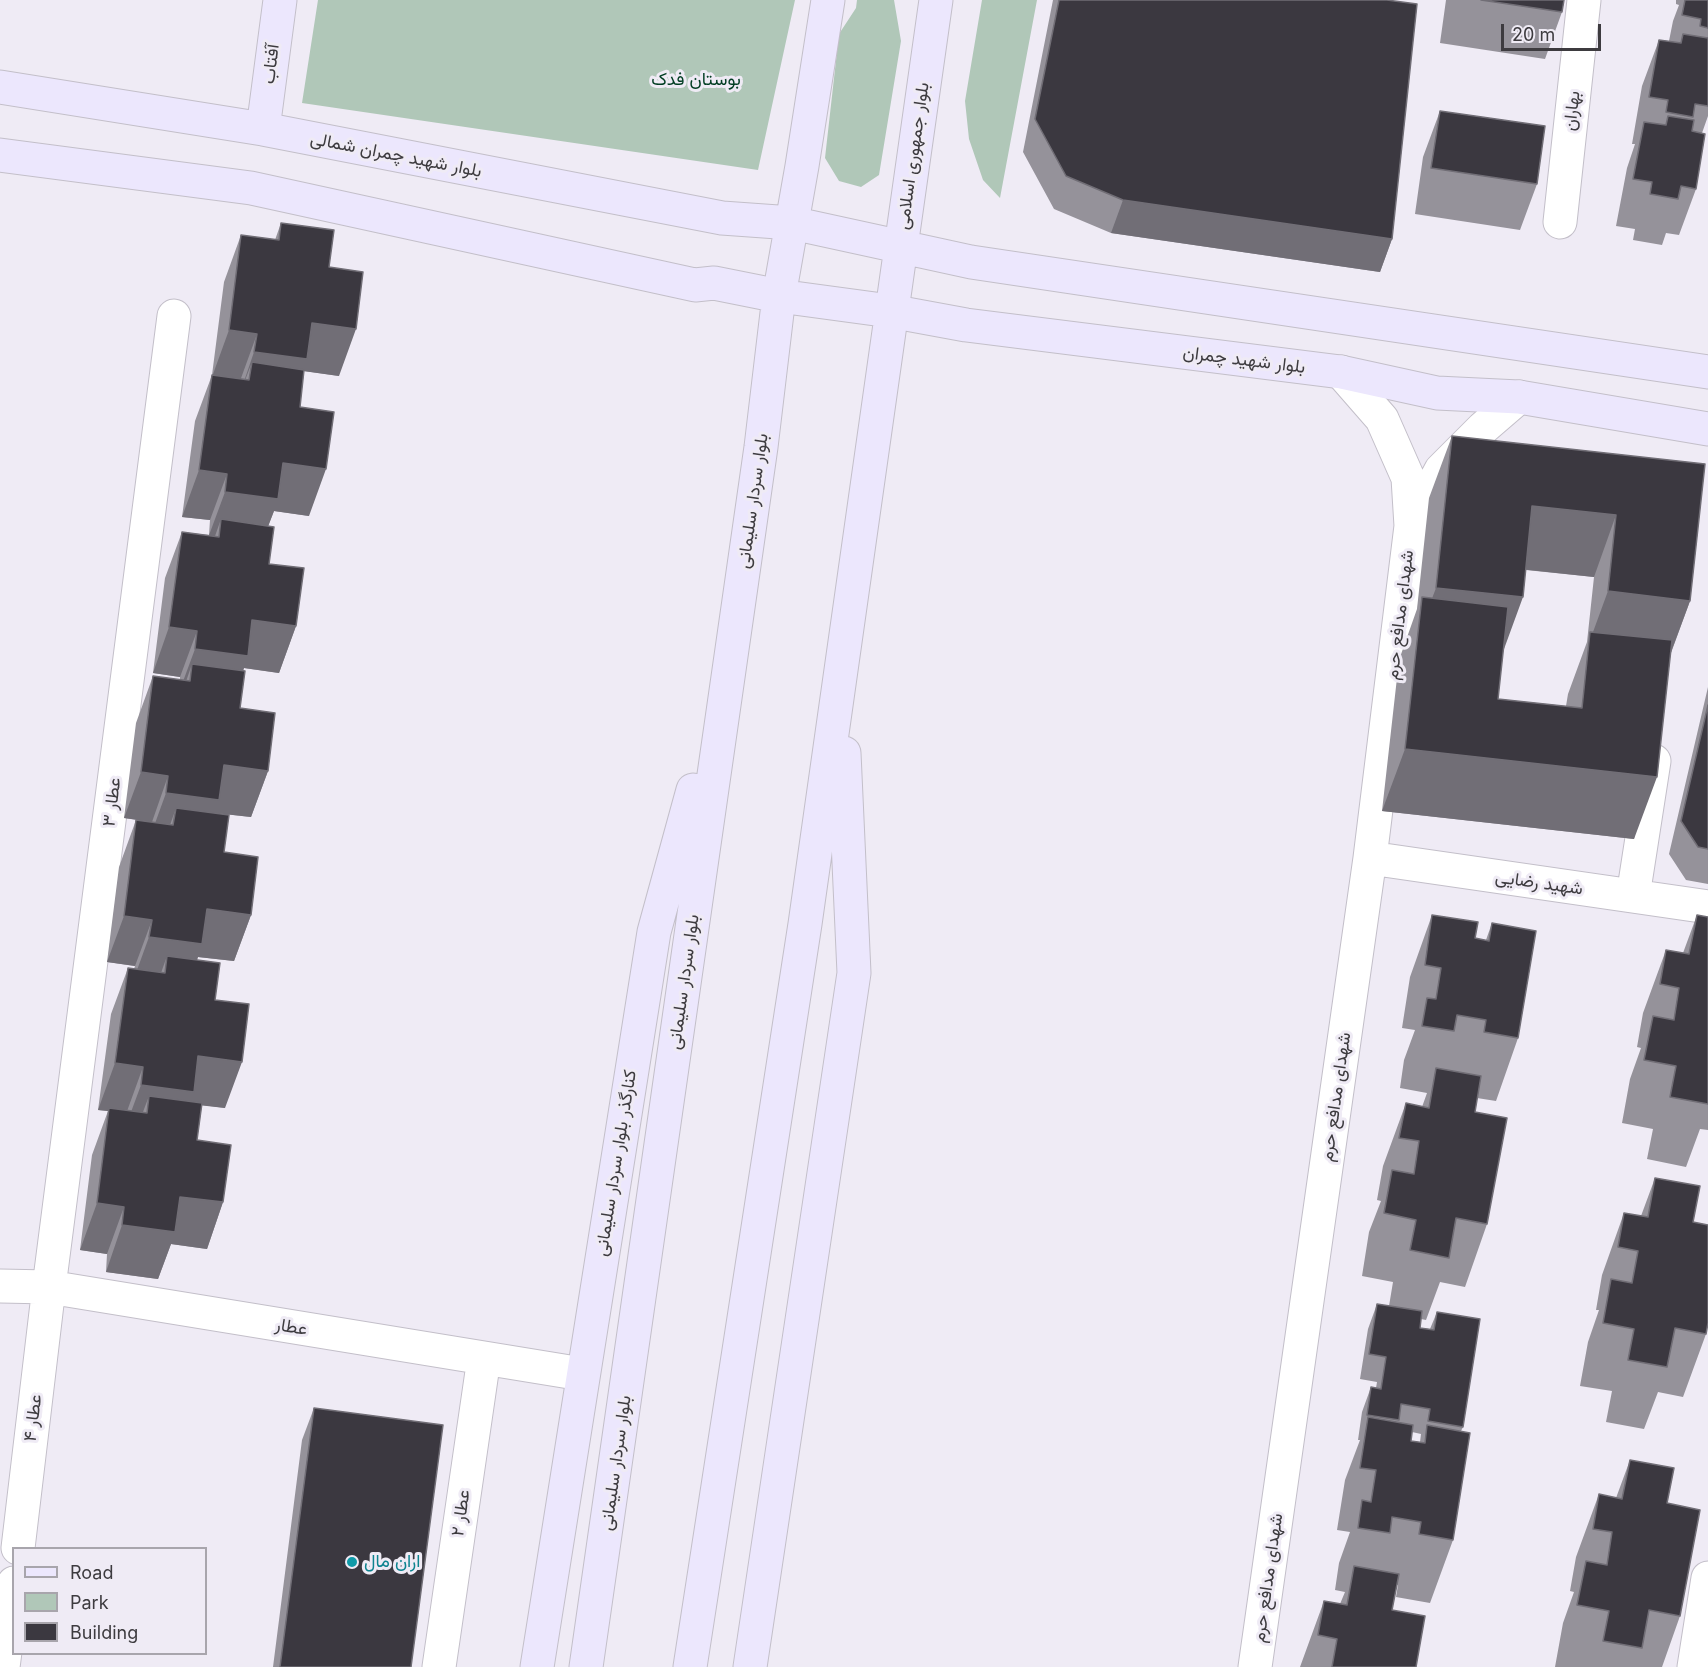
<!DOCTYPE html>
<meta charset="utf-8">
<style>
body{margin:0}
#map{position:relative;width:1708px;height:1667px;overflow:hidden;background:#efebf5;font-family:Inter,sans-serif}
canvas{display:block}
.legend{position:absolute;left:12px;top:1547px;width:195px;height:108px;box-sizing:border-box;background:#efebf5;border:2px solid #a8a5ac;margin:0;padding:8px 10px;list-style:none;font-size:18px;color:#3d3b3f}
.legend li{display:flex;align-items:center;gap:12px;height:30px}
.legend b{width:30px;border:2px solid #a8a5ac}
.scale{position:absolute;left:1501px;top:24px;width:100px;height:27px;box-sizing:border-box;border:3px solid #3d3b3f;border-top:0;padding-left:8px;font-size:18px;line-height:21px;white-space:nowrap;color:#3d3b3f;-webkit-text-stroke:4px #efebf5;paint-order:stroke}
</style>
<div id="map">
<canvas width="1708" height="1667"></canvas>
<ul class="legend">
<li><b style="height:8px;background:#ece7fd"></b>Road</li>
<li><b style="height:16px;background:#b0c7b8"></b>Park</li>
<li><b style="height:16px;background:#3b3840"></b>Building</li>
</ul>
<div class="scale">20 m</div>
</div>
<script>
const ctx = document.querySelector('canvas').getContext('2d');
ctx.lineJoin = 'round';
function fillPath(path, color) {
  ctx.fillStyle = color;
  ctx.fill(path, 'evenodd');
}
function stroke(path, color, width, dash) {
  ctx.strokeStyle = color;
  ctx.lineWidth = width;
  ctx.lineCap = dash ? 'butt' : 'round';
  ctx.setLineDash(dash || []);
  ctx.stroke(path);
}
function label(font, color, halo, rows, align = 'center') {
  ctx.font = font + ' Inter,Vazirmatn,sans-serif';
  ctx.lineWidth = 6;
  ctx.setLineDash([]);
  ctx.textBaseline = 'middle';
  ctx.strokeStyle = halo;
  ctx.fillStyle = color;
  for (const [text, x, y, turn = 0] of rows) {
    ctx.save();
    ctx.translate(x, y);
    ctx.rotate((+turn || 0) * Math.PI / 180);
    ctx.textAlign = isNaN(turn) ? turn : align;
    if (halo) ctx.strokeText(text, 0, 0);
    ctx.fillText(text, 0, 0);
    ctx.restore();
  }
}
fillPath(new Path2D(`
 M318,0H795L758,170L302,103Z
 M857,0H894L901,41L879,175L861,187L839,181L825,158L839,34L856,8Z
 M982,0H1037L1000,198L983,180L969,139L965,101Z`), '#b0c7b8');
const street = new Path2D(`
 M1560,222L1584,0
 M1411,526L1441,470L1483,428L1519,397
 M1370,858L1708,907
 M1633,896L1654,761
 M0,1286L49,1287L582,1374
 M18,1548L49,1287L174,316
 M3,1667L14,1583
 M439,1667L484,1358
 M1255,1667L1370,858L1411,526L1408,478L1382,419L1341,372
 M1694,1667L1708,1578`);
const secondary = new Path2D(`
 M0,87L263,129L722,218L792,223L971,262L1708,372
 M263,129L280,0
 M0,155L251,188L695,285L714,283L779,296L890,311L966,325L1341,372L1437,393L1519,397L1708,429
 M537,1667L654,932L693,790
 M586,1667L761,447L779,296L802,166L828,0
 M690,1667L805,924L936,0
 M750,1667L854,973L844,753`);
stroke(street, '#c3bfc9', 35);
stroke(secondary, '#c3bfc9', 35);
stroke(street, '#fff', 33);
stroke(secondary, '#ece7fd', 33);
fillPath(new Path2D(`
 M1053,0H1387L1392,239L1380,272L1111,233L1054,209L1023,152Z
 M1446,0H1564L1562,12L1545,59L1440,43Z
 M1676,0H1708V116L1702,133L1696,189L1679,235L1666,233L1662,245L1633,240L1635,229L1616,226L1627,168L1635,144H1632L1642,86L1659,40L1669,41L1673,21L1679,5L1676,4Z
 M1440,111L1537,184L1520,230L1415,214L1423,157Z
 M281,223L329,267L339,376L304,371L300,407L309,516L274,511L268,526L269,564L296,626L279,673L244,668L243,671L240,708L268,771L251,817L215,813H214L224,852L251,915L234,961L198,957L197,960L215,1000L225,1108L202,1105L197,1140L223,1202L207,1249L171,1244L158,1279L106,1272L107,1254L80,1250L92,1155L108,1111L98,1110L111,1014L128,968L134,969L135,966L107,962L119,867L136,820L152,822L124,818L136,723L153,676L180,680V677L153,673L165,578L182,532L209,535L210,520L182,517L195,421L212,375L224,282L241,235L275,240Z
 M1452,436L1705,464L1690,601L1671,653L1634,839L1382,811L1399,660L1417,609L1429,498ZM1526,570L1594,577L1587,642L1568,694L1566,706L1498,699L1503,650Z
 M1708,687V884L1686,880L1669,854Z
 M1432,915L1475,938L1486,940L1492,923L1518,1038L1496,1101L1477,1098L1475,1112L1487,1224L1465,1287L1440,1282L1426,1320L1421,1319L1420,1328L1430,1329L1437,1312L1463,1427L1461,1431L1453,1540L1430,1603L1396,1597L1398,1585H1397L1392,1610L1416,1667H1300L1324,1601L1340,1604L1345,1592L1335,1590L1339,1563L1350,1532L1337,1530L1345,1480L1360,1440H1358L1362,1412L1371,1387L1376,1388L1377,1382L1360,1379L1368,1329L1377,1304L1389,1306L1393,1282L1362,1276L1369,1232L1381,1201L1377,1200L1383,1166L1406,1103L1422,1107L1427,1093L1400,1088L1404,1060L1415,1030L1402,1028L1410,977ZM1412,1432L1421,1434L1420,1442L1411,1441Z
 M1697,915L1708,917V1130L1700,1129L1686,1167L1647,1159L1653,1129L1622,1123L1630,1079L1641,1048L1637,1047L1643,1013L1666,950L1683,953Z
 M1655,1178L1693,1222L1706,1334L1683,1397L1658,1392L1644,1429L1606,1422L1612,1391L1580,1386L1588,1342L1599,1310H1596L1602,1275L1624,1213L1641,1216Z
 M314,1408L411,1667H273L302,1440Z
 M1630,1460L1667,1503L1680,1616L1662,1667H1555L1563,1623L1574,1592L1570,1591L1576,1557L1599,1494L1616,1498Z`), '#95929a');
fillPath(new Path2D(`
 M1123,200L1392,239L1380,272L1111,233Z
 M312,323L356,329L339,376L303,371L249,380L252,362L238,399L254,352Z
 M229,330L257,334L240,381L212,377Z
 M283,463L326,469L309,516L274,511L261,545L219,537L221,519L214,539L208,538L225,492Z
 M199,470L227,474L210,520L182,517Z
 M1532,506L1616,515L1594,577L1510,568Z
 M1436,588L1523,597L1500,660L1417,638Z
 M1608,591L1690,601L1667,663L1589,643Z
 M252,620L296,626L279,673L244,668L231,702L190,681L192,664L181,696L178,695L195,649Z
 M169,627L197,631L180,677L153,673Z
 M1405,749L1657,777L1634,839L1382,811Z
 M224,765L268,771L251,817L215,813L202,847L176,808L164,842L149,840L166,793Z
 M141,772L168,776L152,822L124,818Z
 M207,909L251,915L234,961L198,957L185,991L165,973L167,956L156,987L132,984L149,937Z
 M124,916L152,920L135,966L107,962Z
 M198,1056L242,1062L225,1108L189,1104L147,1113L149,1096L135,1133L124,1131L141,1085Z
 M115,1063L143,1067L126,1114L109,1108L108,1111L98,1110Z
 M180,1197L223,1202L207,1249L171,1244L158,1279L106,1272L122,1225Z
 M97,1203L124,1207L107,1254L80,1250Z`), '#716e76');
const building = new Path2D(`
 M1059,0H1387L1417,4L1392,239L1123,200L1066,176L1035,119Z
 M1481,0H1564L1562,12Z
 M1685,0H1708V28L1700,26L1701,19L1682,15Z
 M1683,34L1708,38V106L1695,104L1693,117L1666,112L1668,100L1649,97L1659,40L1681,43Z
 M1440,111L1545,126L1537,184L1431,168Z
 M1668,116L1694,120L1692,131L1705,134L1696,189L1681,186L1678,199L1650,194L1652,182L1633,179L1644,122L1666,125Z
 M281,223L334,230L329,267L363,272L356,329L312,323L307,359L254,352L257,334L229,330L241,235L279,240Z
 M252,362L304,370L300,407L334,412L326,469L283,463L278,499L225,492L227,474L199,470L212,375L249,380Z
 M1452,436L1705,464L1690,601L1608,591L1616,515L1532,506L1523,597L1436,588Z
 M221,519L274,527L269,564L304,568L296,626L252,620L248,656L195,649L197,631L169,627L182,532L219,537Z
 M1422,597L1508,607L1498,699L1582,708L1590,632L1672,640L1657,777L1405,749Z
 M192,664L245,671L240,708L275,713L268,771L224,765L219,800L166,793L168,776L141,772L153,676L190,681Z
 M1708,705V849L1698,847L1681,821Z
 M176,808L229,815L224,852L258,857L251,915L207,909L202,944L149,937L152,920L124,916L136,820L173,825Z
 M1432,915L1478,922L1475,938L1489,941L1492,923L1536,931L1518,1038L1484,1032L1486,1020L1457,1015L1454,1031L1422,1026L1427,998L1436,999L1441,968L1425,965Z
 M1697,915L1708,917V1104L1670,1097L1676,1066L1644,1060L1653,1016L1674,1020L1679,988L1660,984L1666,950L1689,954Z
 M167,956L220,963L215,1000L249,1004L242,1062L198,1056L194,1092L141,1085L143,1067L115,1063L128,968L165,973Z
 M1436,1068L1481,1076L1475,1112L1507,1118L1487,1224L1456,1218L1449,1258L1410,1250L1416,1220L1384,1213L1392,1170L1414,1174L1419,1141L1399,1138L1406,1103L1429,1108Z
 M149,1096L202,1103L197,1140L231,1145L223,1202L180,1197L175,1232L122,1225L124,1207L97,1203L109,1108L147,1113Z
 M1655,1178L1700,1186L1693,1222L1708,1225V1323L1706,1334L1675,1328L1667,1367L1628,1360L1634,1329L1603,1323L1611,1279L1632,1283L1638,1251L1618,1247L1624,1213L1648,1217Z
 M1377,1304L1422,1311L1420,1328L1434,1330L1437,1312L1480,1319L1463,1427L1428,1421L1430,1409L1401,1404L1399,1420L1367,1415L1371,1387L1381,1389L1386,1357L1369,1354Z
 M314,1408L443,1425L411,1667H280Z
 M1368,1417L1413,1425L1411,1441L1425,1443L1427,1425L1470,1433L1453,1540L1419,1534L1421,1522L1392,1517L1390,1533L1358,1528L1362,1500L1371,1502L1376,1470L1360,1468Z
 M1630,1460L1674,1468L1667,1503L1700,1510L1680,1616L1649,1610L1642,1648L1603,1641L1609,1611L1577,1605L1586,1561L1607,1565L1612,1532L1593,1529L1599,1494L1622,1499Z
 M1354,1566L1399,1574L1392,1610L1425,1616L1416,1667H1332L1337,1639L1318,1635L1324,1601L1347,1605Z`);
fillPath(building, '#3b3840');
stroke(building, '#716e76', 1.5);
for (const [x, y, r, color] of [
 [352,1562,6,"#0f9aa8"]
]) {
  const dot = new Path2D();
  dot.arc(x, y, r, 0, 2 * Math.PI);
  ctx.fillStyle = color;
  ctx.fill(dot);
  stroke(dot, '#efebf5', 2);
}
label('18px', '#3d3b3f', '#efebf5', [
 ["آفتاب",271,64,-83],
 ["بهاران",1572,111,-84],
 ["بلوار شهید چمران شمالی",396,155,11],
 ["بلوار جمهوری اسلامی",913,156,-82],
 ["بلوار شهید چمران",1244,360,7],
 ["بلوار سردار سلیمانی",753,501,-82],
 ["شهدای مدافع حرم",1400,615,-83],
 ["عطار ۳",112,802,-83],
 ["شهید رضایی",1539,883,8],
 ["بلوار سردار سلیمانی",684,982,-82],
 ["شهدای مدافع حرم",1336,1097,-82],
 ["کنارگذر بلوار سردار سلیمانی",616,1163,-81],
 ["عطار",291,1327,9],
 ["عطار ۴",33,1418,-83],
 ["بلوار سردار سلیمانی",616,1463,-82],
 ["عطار ۲",461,1513,-82],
 ["شهدای مدافع حرم",1268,1578,-82]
]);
label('18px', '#003d22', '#efebf5', [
 ["بوستان فدک",696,80]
]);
label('18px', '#0d838f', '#efebf5', [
 ["اران مال",364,1562]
], 'left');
</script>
